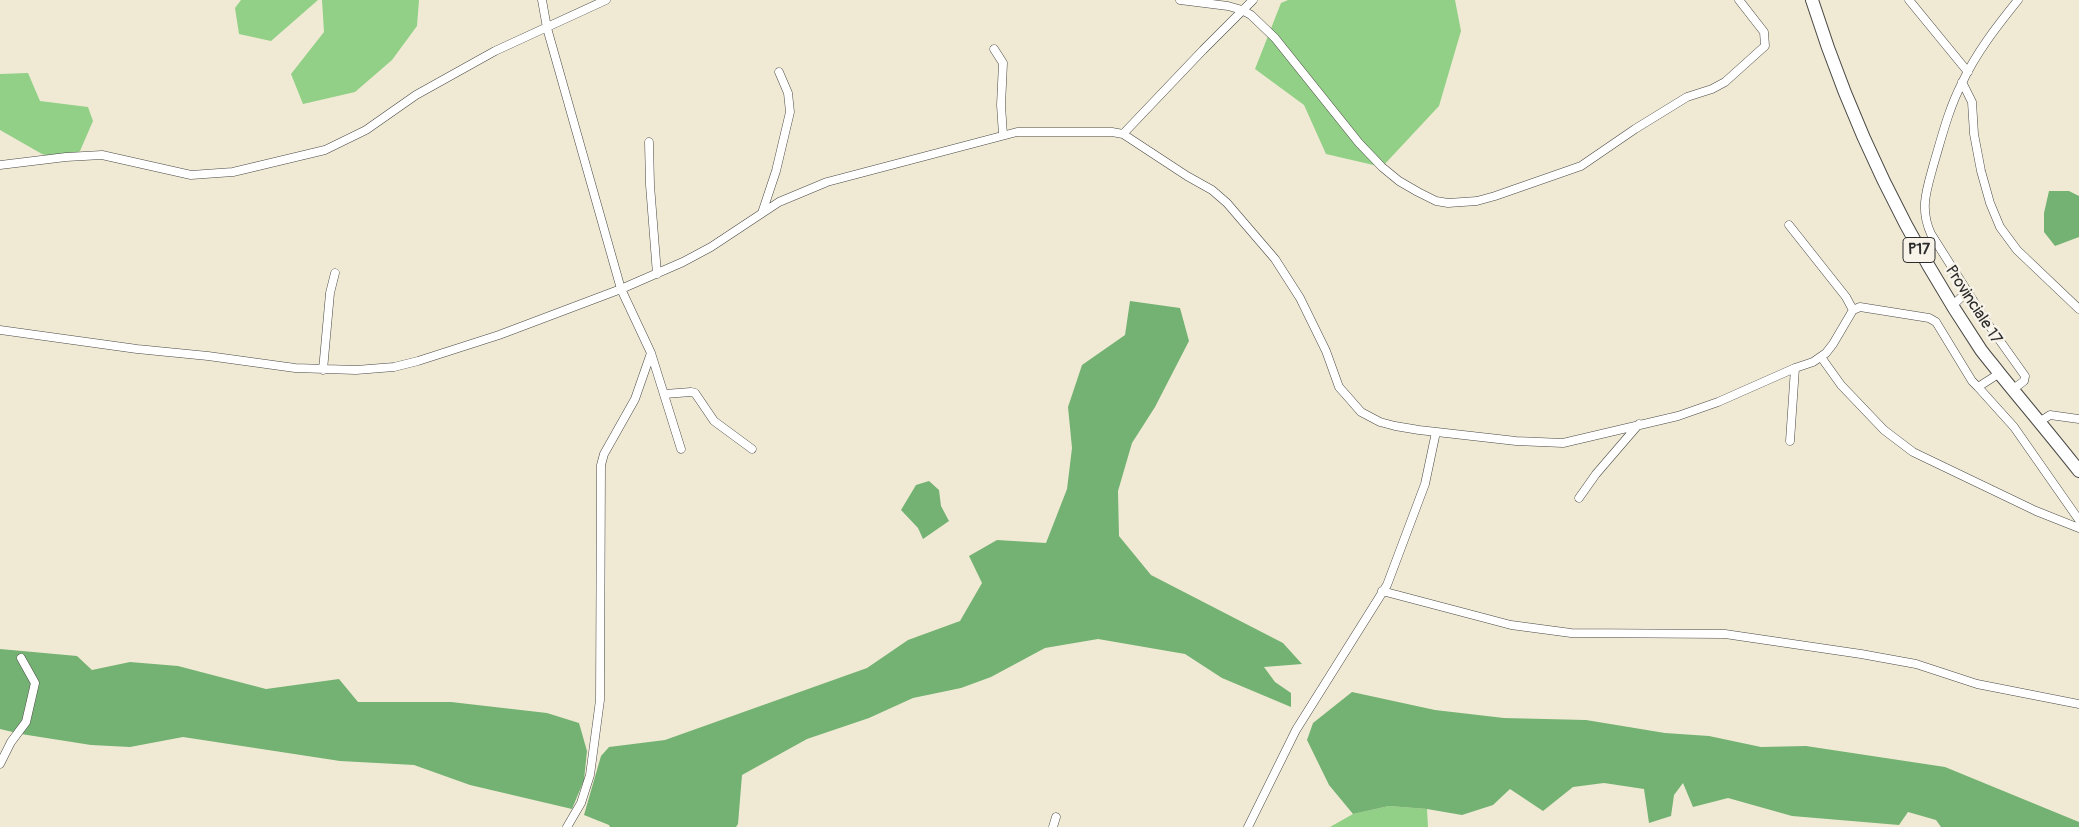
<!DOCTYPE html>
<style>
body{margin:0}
canvas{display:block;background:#f0ead4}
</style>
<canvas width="2079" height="827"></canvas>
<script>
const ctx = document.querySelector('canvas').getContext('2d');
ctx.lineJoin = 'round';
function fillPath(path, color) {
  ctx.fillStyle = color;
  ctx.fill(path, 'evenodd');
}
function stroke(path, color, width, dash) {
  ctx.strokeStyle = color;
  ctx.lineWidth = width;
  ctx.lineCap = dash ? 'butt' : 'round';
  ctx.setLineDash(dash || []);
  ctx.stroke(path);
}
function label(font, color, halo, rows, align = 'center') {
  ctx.font = font + ' Pangolin,sans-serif';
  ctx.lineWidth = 5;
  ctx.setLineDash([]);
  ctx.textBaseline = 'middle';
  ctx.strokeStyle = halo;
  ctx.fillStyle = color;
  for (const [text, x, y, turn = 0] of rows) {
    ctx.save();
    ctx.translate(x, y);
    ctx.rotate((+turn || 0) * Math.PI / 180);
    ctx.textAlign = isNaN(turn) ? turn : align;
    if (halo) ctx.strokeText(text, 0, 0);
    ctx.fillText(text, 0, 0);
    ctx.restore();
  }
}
fillPath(new Path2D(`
 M241,0H318L271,41L239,34L235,8Z
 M322,0H419L417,26L392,60L355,92L303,104L291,74L324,32Z
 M1288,0H1455L1461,31L1439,106L1382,167L1326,154L1304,105L1255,69L1281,3Z
 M28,73L40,101L88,107L93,121L80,151L57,159L42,154L0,130V74Z
 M1389,806L1427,809L1428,827H1330L1353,814Z`), '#91d086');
fillPath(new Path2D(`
 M2049,191H2069L2079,196V237L2055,246L2044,232V213Z
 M1130,301L1180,308L1189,341L1155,407L1132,443L1118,491L1119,536L1151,575L1283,643L1302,664L1264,667L1275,682L1291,693V707L1222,678L1185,654L1098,639L1045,648L991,677L961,688L913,698L869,718L807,739L742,775L738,824L736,827H610L609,825L584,815L601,756L609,747L665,740L867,668L908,640L960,621L982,583L969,556L997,540L1046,543L1067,489L1072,448L1068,407L1082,365L1125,335Z
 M929,481L939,490L941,506L949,521L923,539L918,528L901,510L916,485Z
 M0,649L77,656L92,670L130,662L178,666L266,689L339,679L358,702H451L547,713L579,723L587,751L584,780L572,809L470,785L414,765L340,761L183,737L130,747L91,745L21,734L0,729Z
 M1352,692L1435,710L1504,718L1586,720L1665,733L1709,736L1761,747L1806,746L1945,767L2079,822V827H1941L1936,820L1908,812L1899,825L1792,816L1728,798L1693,807L1683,783L1674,795L1671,816L1649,823L1644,789L1604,783L1573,787L1543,811L1510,789L1493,805L1462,815L1427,809L1389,806L1353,814L1329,785L1307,740L1313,723Z`), '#74b273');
const street = new Path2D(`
 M542,0L547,28L621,289L651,353L635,399L604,454L601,465L600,700L590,775L581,803L567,827
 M1180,0L1228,6L1242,10L1251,15L1275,38L1359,143L1382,167L1399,181L1418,192L1436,201L1448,203L1477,201L1495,196L1581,166L1635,129L1687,97L1712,89L1725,82L1765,46L1764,32L1739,0
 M1909,0L1968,72
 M994,49L1003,63L1001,105L1003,135
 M1962,82L1972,102L1974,134L1981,171L1990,203L2000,227L2017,250L2079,309
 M1123,134L1203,50L1253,0
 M649,142L650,185L657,274
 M0,165L66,157L102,155L191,175L233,172L325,150L366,130L416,95L495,51L606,0
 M762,213L776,171L790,112L788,93L779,72
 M1789,225L1846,297L1853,310
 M1953,305L1968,291
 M0,330L137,349L208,356L295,368L356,370L394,367L418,361L499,335L621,289L683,262L711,247L779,202L827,182L1017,132H1112L1123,134L1187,176L1212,190L1227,203L1275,259L1300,298L1326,351L1339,387L1347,396L1361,412L1380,422L1395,426L1419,430L1516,441L1563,443L1678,416L1718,402L1795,368L1813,362L1826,353L1833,344L1853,310L1860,307L1929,318L1936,322L1972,381L1978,387L2000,373
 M651,353L681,449
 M1821,357L1841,385L1884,430L1913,452L2036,511L2079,528
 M323,370L330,293L335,273
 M1978,387L2014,427L2079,520
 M2012,390L2024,381L2025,376L1988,324L1931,234C1919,208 1927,189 1934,163C1942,136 1949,108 1962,83C1976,53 1997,26 2018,0
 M665,394L691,392L695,393L714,421L752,449
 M2039,422L2050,415L2079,419
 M1790,441L1795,368
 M1579,498L1596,474L1639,424
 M1382,591L1511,625L1571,633L1725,634L1861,654L1916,664L1977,684L2079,704
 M0,764L11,742L26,722L35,683L21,658
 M1053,827L1056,817
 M1248,827L1296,730L1387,585L1425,484L1436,432`);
const primary = new Path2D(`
 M1812,0C1852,127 1907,240 1981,350C1987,358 1994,366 2000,374C2026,406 2053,438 2079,471`);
stroke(street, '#494844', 9);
stroke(primary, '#494844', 14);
stroke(street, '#fff', 8);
stroke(primary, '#fff', 12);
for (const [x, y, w] of [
 [1919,250,32]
]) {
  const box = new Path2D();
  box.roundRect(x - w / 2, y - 12.5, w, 25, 4);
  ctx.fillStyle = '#f7f3e8';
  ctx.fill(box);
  stroke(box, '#2b2b2b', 1);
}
label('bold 15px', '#2b2b2b', null, [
 ["P17",1919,250]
]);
label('16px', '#2b2b2b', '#f7f3e8', [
 ["Provinciale 17",1973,305,57]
]);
</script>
